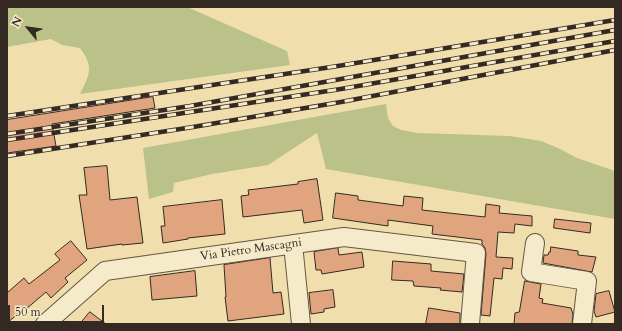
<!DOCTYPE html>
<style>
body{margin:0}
#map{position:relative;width:622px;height:331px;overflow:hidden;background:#f0dfac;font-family:Cardo,serif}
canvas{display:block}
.frame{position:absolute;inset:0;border:8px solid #352923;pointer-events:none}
.north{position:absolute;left:8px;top:8px;width:40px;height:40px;-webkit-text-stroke:3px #f5eac9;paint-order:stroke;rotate:299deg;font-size:11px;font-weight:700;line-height:16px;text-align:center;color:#352923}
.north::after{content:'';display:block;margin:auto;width:14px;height:18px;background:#352923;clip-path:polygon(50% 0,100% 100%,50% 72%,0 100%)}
.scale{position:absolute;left:8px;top:305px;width:96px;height:18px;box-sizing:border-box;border:2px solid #352923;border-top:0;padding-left:5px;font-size:12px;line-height:14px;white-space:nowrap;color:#352923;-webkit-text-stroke:3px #f5eac9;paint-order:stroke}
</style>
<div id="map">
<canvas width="622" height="331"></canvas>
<div class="frame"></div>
<div class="north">N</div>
<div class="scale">50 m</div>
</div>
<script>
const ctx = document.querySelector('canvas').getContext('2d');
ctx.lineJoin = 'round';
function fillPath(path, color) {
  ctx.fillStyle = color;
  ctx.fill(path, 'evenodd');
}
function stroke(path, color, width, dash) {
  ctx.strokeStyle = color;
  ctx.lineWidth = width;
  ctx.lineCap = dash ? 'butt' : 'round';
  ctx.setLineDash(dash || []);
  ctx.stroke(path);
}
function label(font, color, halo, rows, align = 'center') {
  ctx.font = font + ' Cardo,serif';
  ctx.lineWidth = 3;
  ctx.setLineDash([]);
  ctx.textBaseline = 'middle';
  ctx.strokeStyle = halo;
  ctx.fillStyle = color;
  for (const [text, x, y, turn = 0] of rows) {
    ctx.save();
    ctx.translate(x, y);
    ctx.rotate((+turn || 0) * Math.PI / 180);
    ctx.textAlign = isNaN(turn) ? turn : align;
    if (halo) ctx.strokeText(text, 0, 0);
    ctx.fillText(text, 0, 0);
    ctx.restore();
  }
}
fillPath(new Path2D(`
 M7,7H187L287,51L290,65L80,94C90,74 94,67 80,48L62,45L51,39L7,47Z
 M386,104L388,118L393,126L401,130L418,133L510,136L541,141L558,148L577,158L615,171V219L326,169L317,133L268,165L212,174L174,183L173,192L149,199L143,148Z`), '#bac189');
const building = new Path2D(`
 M153,97L155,108L52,124L56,146L7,153V120Z
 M107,166L110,200L137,197L143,243L122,245V244L87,249L79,195H87L84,168Z
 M317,179L323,220L304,223L302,210L243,217L241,196L249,195L248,190L298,184V182Z
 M336,193L358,196V200L403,206L404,196L423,198L422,210L485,217L486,204L500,206L499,213L532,216V226L515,224L514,233L498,232L496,257L513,258L512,269L503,268L502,279L494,278L490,316L481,315L486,254L485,248L482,244V240L432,234L433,226L388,220V226L333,218Z
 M222,200L225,234L188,238V239L163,243L161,226H165L163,207Z
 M555,219L591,223L590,233L554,228Z
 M71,241L87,260L65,278L68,282L51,298L46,292L25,310L24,309L7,323V293L24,278L29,284L60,260L55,254Z
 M551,247L578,251V255L596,257L592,272L543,263L544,255H548L549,252H550Z
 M338,248L339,255L362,252L364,267L322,274L321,270H316L314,252Z
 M270,258L273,293L281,292L284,314L228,321L225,297H226L224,265Z
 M393,261L431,264V271L464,274L462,292L440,290L441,288L414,286L413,281L392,280Z
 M195,271L197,296L152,300L150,277Z
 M525,281L541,284L539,298L543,299L542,303L571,308L573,314L572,324H514L515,313L519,312Z
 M333,290L335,307L324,309V312L311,314L309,293Z
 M609,291L615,312L596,317L594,311L596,294Z
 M429,308L460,313V324H426Z
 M90,312L106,324H80Z`);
fillPath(building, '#e0a57e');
stroke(building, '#352923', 1);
const minor = new Path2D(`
 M535,243L531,272L587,281L582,324
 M293,244L301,324
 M45,324L105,271L344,237L476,253L470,324`);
stroke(minor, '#645645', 20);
stroke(minor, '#f5eac9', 18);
const rail = new Path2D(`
 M7,116L338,66L615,20
 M7,134L190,106L615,30
 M7,140L341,89L615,41
 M7,156L193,127L341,102L615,50`);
stroke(rail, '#352923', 4.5);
stroke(rail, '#f5eac9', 3, [9]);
label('12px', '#352923', '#f5eac9', [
 ["Via Pietro Mascagni",251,250,-8]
]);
</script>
